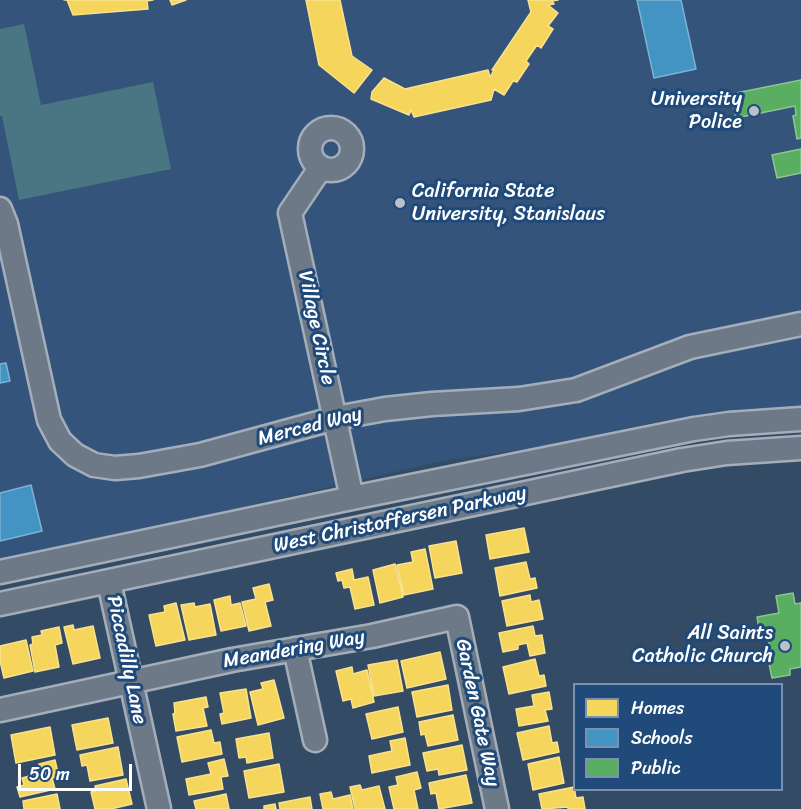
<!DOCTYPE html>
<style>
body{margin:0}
#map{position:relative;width:801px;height:809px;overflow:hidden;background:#344b65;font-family:Sriracha,sans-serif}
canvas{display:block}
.legend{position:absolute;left:573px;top:683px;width:210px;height:108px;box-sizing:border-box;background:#1f4a7a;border:2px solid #7992af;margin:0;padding:8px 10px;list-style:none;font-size:18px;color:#fff}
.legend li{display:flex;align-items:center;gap:12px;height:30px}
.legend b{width:30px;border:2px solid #7992af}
.scale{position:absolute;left:18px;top:764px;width:114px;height:27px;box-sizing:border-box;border:3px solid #fff;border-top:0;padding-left:8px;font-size:18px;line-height:21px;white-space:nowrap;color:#fff;-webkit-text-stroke:4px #1f4a7a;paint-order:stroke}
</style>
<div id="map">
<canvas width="801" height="809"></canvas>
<ul class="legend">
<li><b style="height:16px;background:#f6d55c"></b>Homes</li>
<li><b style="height:16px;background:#4393c3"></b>Schools</li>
<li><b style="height:16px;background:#5aae61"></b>Public</li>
</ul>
<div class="scale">50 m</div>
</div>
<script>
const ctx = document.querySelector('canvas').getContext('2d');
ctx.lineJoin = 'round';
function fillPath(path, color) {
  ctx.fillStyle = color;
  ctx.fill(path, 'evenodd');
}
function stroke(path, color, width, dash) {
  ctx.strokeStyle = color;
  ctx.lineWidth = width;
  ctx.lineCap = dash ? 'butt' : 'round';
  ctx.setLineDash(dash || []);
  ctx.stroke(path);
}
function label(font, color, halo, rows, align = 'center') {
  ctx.font = font + ' Sriracha,sans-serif';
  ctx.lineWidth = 6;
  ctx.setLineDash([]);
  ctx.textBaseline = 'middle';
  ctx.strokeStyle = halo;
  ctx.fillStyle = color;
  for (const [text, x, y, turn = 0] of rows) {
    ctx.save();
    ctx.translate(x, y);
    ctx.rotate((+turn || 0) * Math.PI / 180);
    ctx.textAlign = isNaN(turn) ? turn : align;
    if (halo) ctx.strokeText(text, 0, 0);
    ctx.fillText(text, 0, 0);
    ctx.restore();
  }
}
fillPath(new Path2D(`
 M0,0H801V406L735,410L666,420L529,449L447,460L164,525L0,560Z`), '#35547b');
fillPath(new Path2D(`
 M24,24L41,105L153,82L171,169L19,200L2,116H0V29Z`), '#4a7683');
const homes = new Path2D(`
 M64,0H153L147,1L148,9L73,15L67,0Z
 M170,0H186L172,5Z
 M306,0H340L352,56L372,70L354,93L319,65Z
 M528,0H558L552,1L554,4L548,5L558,13L548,26L553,29L541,48L537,45L526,61L529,64L517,82L513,81L504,95L494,89L491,100L414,117L411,110L409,115L371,99L372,92L384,78L405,89L488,70L490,77L494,70H492L531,12Z
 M524,528L529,552L490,559L486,535Z
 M456,541L462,573L435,578L429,546Z
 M425,549L433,589L404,595L397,565L413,562L411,552Z
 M526,562L530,579L535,578L537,588L500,596L495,568Z
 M395,564L403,597L380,603L373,570Z
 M352,569L354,580L368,577L374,605L355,609L350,587L344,588L342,580L338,581L336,573Z
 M269,584L273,600L265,602L271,626L249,631L242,602L256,599L253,588Z
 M530,595L531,602L539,600L543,619L507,626L502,601Z
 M230,596L231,605L240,603L246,626L221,631L214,600Z
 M176,603L185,640L156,646L149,615L165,612L164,606Z
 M194,603L195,607L210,604L216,635L189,640L181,605Z
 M73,625L74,630L93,626L100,658L73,664L64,627Z
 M533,626L535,636L542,635L545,653L530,656L527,643L518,645V649L503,652L499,633Z
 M59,627L62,643L55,645L59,667L35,672L30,645L33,644L32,637L42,635L41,631Z
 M26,640L33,671L4,678L0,661V646Z
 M440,652L446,679L407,688L401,661Z
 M535,659L539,676L544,675L546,686L509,694L503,667Z
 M397,660L403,691L374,696L368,665Z
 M352,667L353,674L367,670L374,702L353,708L351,699L343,701L336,671Z
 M274,680L284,718L258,725L250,692L263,689L261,683Z
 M448,685L452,710L417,717L412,692Z
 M246,689L251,718L222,724L220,714L224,713L220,693Z
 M549,692L552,709L545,710L548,721L519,726L516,709L534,706L532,695Z
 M206,697L208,707L203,708L207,726L176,731L173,714L175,713L174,703Z
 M398,707L403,732L372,739L366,714Z
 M453,715L458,740L428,746L425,734L421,735L419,722Z
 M108,718L113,743L77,750L72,725Z
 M549,726L552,743L557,742L559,752L523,760L517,733Z
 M50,727L55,755L16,763L11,735Z
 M211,730L214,743L220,742L222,754L182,762L177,737Z
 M269,733L273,758L247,763L246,757L239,758L236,739Z
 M405,738L410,765L372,773L369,756L392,751L390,741Z
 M462,745L467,770L439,775L438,769L427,771L423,753Z
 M118,747L123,775L90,781L87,765L82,766L80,755Z
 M559,757L564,783L533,790L528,764Z
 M224,759L228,776L221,777L223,789L189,795L186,779L211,774L208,763Z
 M55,760L59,777L52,778L55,789L20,797L17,787L24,785L22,778L41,773L39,764Z
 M279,764L284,792L249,798L244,771Z
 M417,772L421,788L414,790L418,809H394L389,787L398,785L396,777Z
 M466,775L472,803L439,809L436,793L431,794L429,783Z
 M126,779L132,804L111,809H95L91,792L96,791L95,786Z
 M360,785L362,790L379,786L385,809H355L350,787Z
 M574,787L576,798L583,797L585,809H568V807L542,809L539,794Z
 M331,792L333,799L350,795L353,809H323L320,794Z
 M57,794L60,809H24L23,801Z
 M226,794L229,809H196L194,801Z
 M310,797L312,809H280L279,803Z
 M275,804L276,809H264V806Z`);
fillPath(homes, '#f6d55c');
stroke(homes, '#f9e28d', 1.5);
const schools = new Path2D(`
 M637,0H681L696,69L654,78Z
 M6,363L10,381L0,383V364Z
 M31,485L42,531L0,541V493Z`);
fillPath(schools, '#4393c3');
stroke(schools, '#7bb3d5', 1.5);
const public = new Path2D(`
 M801,80V138L797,139L793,116L796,115L795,106L736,118L731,94Z
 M801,149V173L777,178L772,155Z
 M793,593L795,604L801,603V667L790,669V675L772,678L768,659L772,658L767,634L760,635L757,617L779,613L776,596Z`);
fillPath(public, '#5aae61');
stroke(public, '#8cc690', 1.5);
const minor = new Path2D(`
 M310 149a21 21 0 1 1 42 0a21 21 0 1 1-42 0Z
 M321,167L290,213L352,498
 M0,209L6,224L49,420L60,441L75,455L94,465L115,468L139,466L200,455L336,418L385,409L432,404L519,399L576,390L690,347L801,324
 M0,572L352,498L694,429L729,424L801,419
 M109,582L159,809
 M0,604L682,460L727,453L801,448
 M295,649L315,740
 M0,710L232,660L372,636L457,617L497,809`);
stroke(minor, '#a4aeba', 27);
stroke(minor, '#6d7986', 22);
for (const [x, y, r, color] of [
 [754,111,6,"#b8c0c9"],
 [400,203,6,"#b8c0c9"],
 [785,646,6,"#b8c0c9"]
]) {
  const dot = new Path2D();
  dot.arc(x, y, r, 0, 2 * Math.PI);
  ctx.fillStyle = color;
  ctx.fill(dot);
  stroke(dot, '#1f4a7a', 2);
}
label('20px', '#fff', '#1f4a7a', [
 ["University",742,100],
 ["Police",742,123],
 ["California State",412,192,"left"],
 ["University, Stanislaus",412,215,"left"],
 ["All Saints",773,634],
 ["Catholic Church",773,657]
], 'right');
label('20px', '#fff', '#1f4a7a', [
 ["Village Circle",316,328,78],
 ["Merced Way",310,427,-14],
 ["West Christoffersen Parkway",400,520,-12],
 ["Meandering Way",294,650,-10],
 ["Piccadilly Lane",126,660,78],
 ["Garden Gate Way",477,713,78]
]);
</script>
